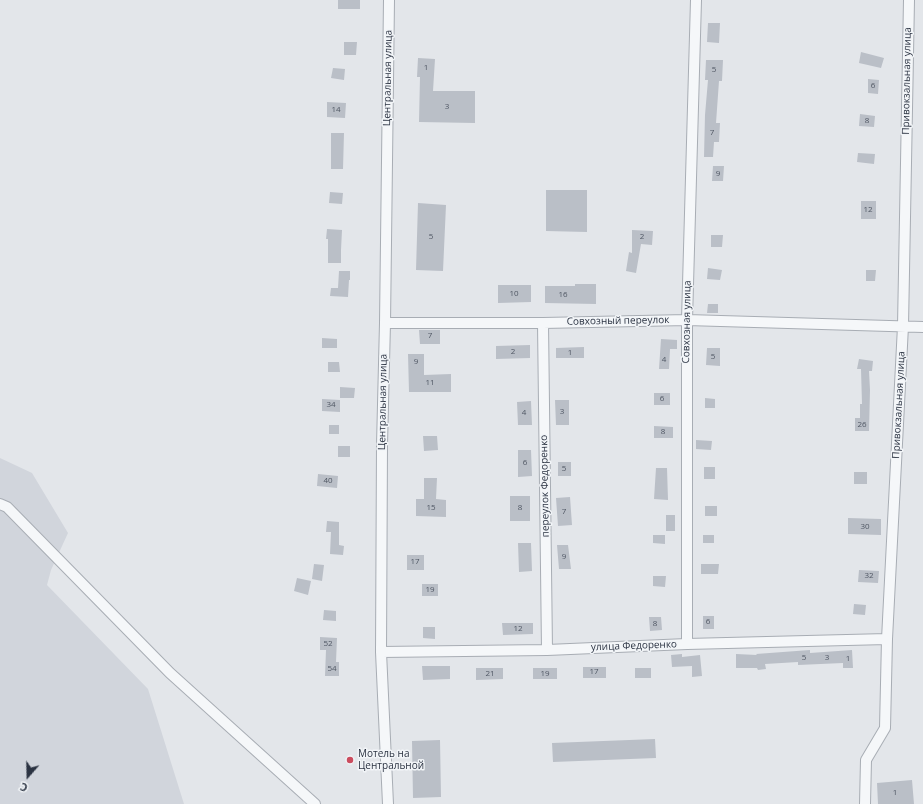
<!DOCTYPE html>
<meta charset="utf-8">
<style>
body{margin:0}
#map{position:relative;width:923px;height:804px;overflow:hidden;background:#e3e6ea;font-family:"Open Sans",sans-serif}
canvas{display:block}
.north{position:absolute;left:8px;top:756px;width:40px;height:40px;-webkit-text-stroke:3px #f2f5f8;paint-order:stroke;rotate:200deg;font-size:11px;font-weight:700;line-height:16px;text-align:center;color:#2b3342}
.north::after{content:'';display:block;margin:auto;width:14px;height:18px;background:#2b3342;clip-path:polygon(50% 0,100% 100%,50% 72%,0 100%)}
</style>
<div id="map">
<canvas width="923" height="804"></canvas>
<div class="north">С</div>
</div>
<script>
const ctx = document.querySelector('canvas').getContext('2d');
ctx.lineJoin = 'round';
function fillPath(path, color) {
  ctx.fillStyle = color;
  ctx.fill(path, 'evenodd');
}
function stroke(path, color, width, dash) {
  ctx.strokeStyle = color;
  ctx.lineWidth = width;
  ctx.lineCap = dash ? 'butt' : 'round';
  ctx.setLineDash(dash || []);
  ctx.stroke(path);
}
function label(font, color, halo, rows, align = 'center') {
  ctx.font = font + ' "Open Sans",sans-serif';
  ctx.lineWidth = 3;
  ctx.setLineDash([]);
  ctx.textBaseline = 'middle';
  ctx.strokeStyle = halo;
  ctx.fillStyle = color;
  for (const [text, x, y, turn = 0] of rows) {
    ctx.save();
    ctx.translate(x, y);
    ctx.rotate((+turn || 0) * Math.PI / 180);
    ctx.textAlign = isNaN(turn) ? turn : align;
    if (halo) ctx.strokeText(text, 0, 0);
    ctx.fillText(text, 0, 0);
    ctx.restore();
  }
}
fillPath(new Path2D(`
 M0,458L32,473L68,533L51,570L47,585L148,689L184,804H0Z`), '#d1d5dc');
fillPath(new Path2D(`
 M338,0H360V9H338Z
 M708,23H720L719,43L707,42Z
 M344,42H357L356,55H344Z
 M861,52L884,58L881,68L859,63Z
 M418,58L435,59L433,91H475V123L419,122L420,77H417Z
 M706,60H723L722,81H719L716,123H720L719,142H714L713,157H704L705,115L708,80H705Z
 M333,68L345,69L344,80L331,78Z
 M868,79L879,80L878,94L868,93Z
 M327,102L346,103L345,118L327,117Z
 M860,114L875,116L874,127L859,126Z
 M331,133H344L343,169H331Z
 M858,153L875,154L874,164L857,162Z
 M713,166H724L723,181H712Z
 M546,190H587V232L546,231Z
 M330,192L343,193L342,204L329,203Z
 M861,201H876V219H861Z
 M418,203L446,205L443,271L416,270Z
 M327,229L342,230L341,250V263H328V239H326Z
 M632,230L653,231L652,245L641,244L636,273L626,271L629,252L632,253Z
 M711,235H723L722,247H711Z
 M708,268L722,270L720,280L707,279Z
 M866,270H876L875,281H866Z
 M339,271H350V280H349L348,297L330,296L331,288H338Z
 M575,284H596V304L545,303V286H575Z
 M498,285H531V302L498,303Z
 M708,304H718V313H707Z
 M419,330H440V344H420Z
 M322,338L337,339V348H322Z
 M661,339L677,340V349H670L669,369H659Z
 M530,345V358L496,359V346Z
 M584,347V358H556V348Z
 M707,348H720V366L706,365Z
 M408,354H424V375L451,374V392H409Z
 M859,359L873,361L872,371H869L870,390L869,431H855V418H860V404H862L861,369H857Z
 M328,362H339L340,372H328Z
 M340,387L355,388L354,398H340Z
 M654,393H670V405H654Z
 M705,398L715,399V408H705Z
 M322,399L340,400V412L322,411Z
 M555,400H569V425H556Z
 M531,401L532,425H518L517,402Z
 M329,425H339V434H329Z
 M654,426L673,427V438H654Z
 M423,436H437L438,450L424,451Z
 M696,440L712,441L711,450L696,449Z
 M338,446H350V457H338Z
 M518,450H531L532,476L518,477Z
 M558,462H571V476H558Z
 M704,467H715V479H704Z
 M656,468H667L668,500L654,499Z
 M854,472H867V484H854Z
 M318,474L338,476L337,488L317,486Z
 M424,478H437L436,499L446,500V517L416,516V499H424Z
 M510,496H530V521H510Z
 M570,497L572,525L558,526L556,498Z
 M705,506H717V516H705Z
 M666,515H675V531H666Z
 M848,518L881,519V535L848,534Z
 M327,521L339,522V545L344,546L343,555L330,554L331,532H326Z
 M653,535H665V544L653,543Z
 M703,535H714V543H703Z
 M518,543H531L532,571L519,572Z
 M557,545H568L571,569H559Z
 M407,555H424V570H407Z
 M314,564L324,565L322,581L312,579Z
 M701,564H719L718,574H701Z
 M859,570L879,571L878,583L858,582Z
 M653,576H666L665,587L653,586Z
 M297,578L311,581L308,595L294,591Z
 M422,584H438V596H422Z
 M854,604L866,605L865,615L853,614Z
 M324,610L336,611V621L323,620Z
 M703,616H714V629H703Z
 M649,617H661L662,630L650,631Z
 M502,623H533V634L503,635Z
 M423,627H435V639L423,638Z
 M320,637L337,638L336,662H339V676H325L326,650H320Z
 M810,650V653L852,650L853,668H843V663L798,665V662L765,664L766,669L758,670L757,668H736V654L757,655L756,654Z
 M682,654V657L700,655L702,676L692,677V666L672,667L671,655Z
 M422,666H450V679L423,680Z
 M583,667H606V678H583Z
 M476,668H503V679L476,680Z
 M533,668H557V679H533Z
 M635,668H651V678H635Z
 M655,739L656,758L553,762L552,743Z
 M440,740L441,797L413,798L412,741Z
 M912,780L914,804H878L877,783Z`), '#babfc7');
const minor = new Path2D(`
 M385,323H543L687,320L923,327
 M543,323L547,650
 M0,504L7,507L170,673L315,804
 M687,644V320L696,0
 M381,652L547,650L687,644L887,639
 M388,804L381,652L382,445L385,323L389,0
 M865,804L866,760L885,728L887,639L903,326L909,0`);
stroke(minor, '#a8adb4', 12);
stroke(minor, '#f5f7f9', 10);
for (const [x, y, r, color] of [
 [350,760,4,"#cb4c5e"]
]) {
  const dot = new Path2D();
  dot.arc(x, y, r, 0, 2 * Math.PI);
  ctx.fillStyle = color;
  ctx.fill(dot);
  stroke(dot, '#f2f5f8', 1.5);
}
label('8px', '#4f5663', null, [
 ["1",426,68],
 ["5",714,70],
 ["6",873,86],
 ["3",447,107],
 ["14",336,110],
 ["8",867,121],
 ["7",712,133],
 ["9",718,174],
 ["12",868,210],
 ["5",431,237],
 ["2",642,237],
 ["10",514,294],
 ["16",563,295],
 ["7",430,336],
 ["2",513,352],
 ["1",570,353],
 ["5",713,357],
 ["4",664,360],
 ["9",416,362],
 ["11",430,383],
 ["6",662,399],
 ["34",331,405],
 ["3",562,412],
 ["4",524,413],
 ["26",862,425],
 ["8",663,432],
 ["6",525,463],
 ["5",564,469],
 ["40",328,481],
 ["15",431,508],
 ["8",520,508],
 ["7",564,512],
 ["30",865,527],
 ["9",564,557],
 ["17",415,562],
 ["32",869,576],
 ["19",430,590],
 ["6",708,622],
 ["8",655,624],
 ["12",518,629],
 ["52",328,644],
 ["5",804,658],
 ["3",827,658],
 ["1",848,659],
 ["54",332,669],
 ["17",594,672],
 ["21",490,674],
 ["19",545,674],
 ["1",895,793]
]);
label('10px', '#2b3342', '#f2f5f8', [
 ["Центральная улица",388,78,-89],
 ["Привокзальная улица",907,81,-89],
 ["Совхозный переулок",618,321,-1],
 ["Совхозная улица",687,322,-89],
 ["Центральная улица",383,402,-89],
 ["Привокзальная улица",899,405,-87],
 ["переулок Федоренко",545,486,-91],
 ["улица Федоренко",634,646,-2]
]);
label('10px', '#2b3342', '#f2f5f8', [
 ["Мотель на",358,754],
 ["Центральной",358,766]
], 'left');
</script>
